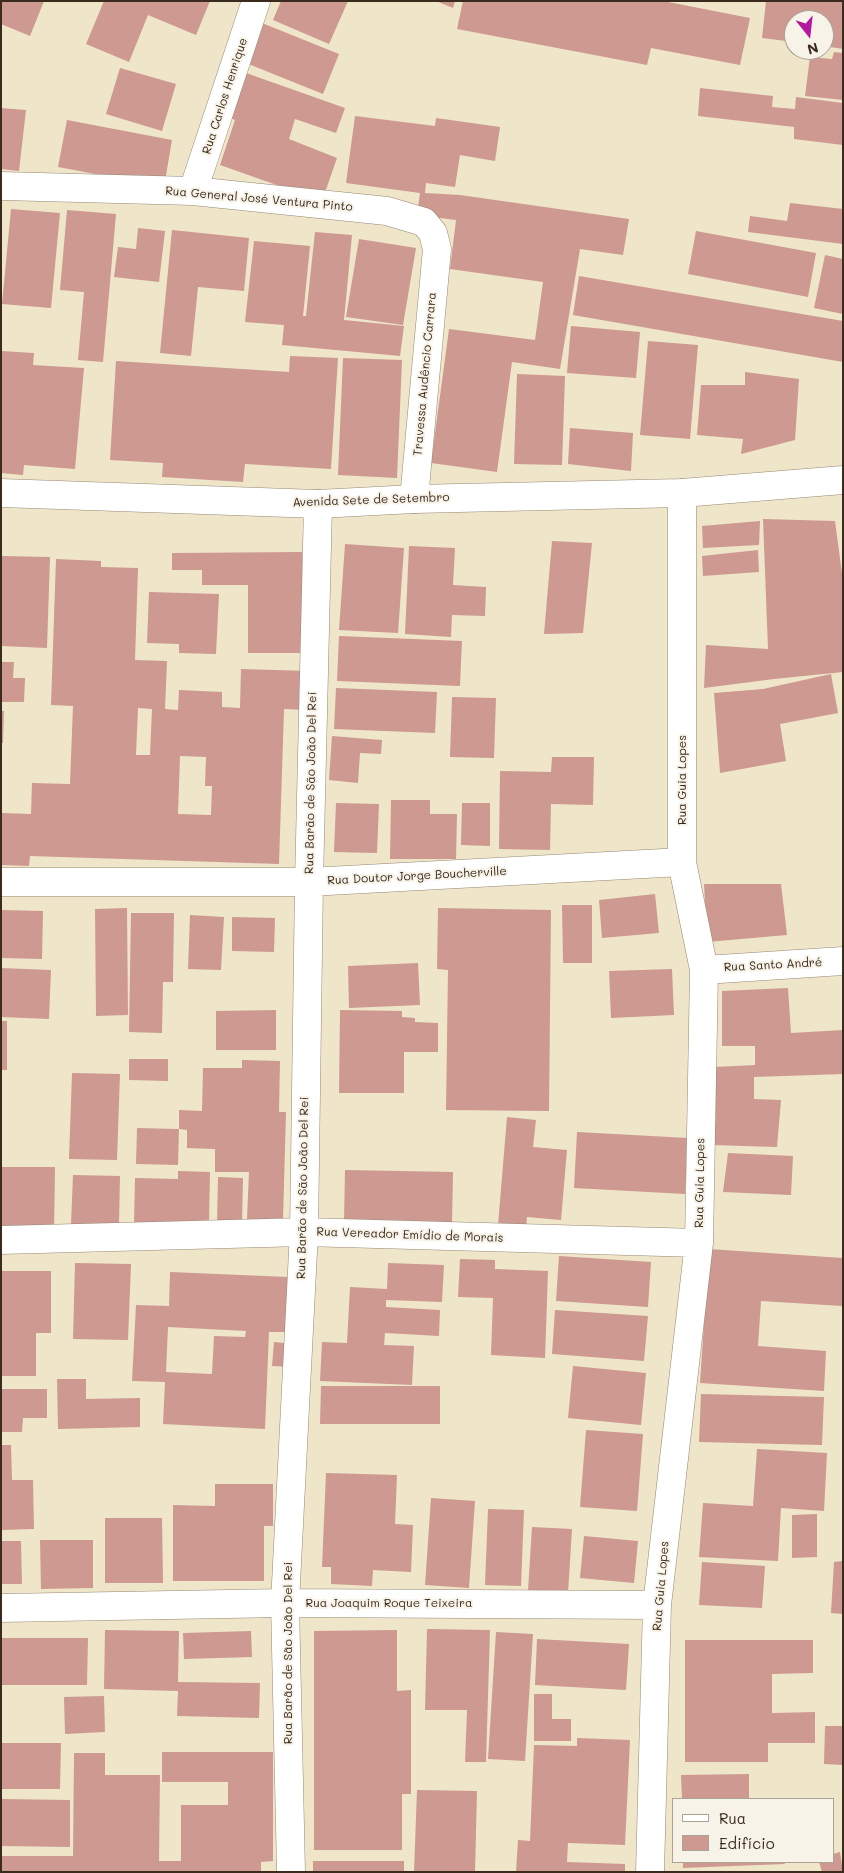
<!DOCTYPE html>
<meta charset="utf-8">
<style>
body{margin:0}
#map{position:relative;width:844px;height:1873px;overflow:hidden;background:#efe5c9;font-family:Mali,sans-serif}
canvas{display:block}
.frame{position:absolute;inset:0;border:2px solid #3b2a1e;pointer-events:none}
.legend{position:absolute;left:672px;top:1798px;width:162px;height:65px;box-sizing:border-box;background:#f7f3e8;border:1px solid #aca397;margin:0;padding:6px 9px;list-style:none;font-size:15px;color:#3b2a1e}
.legend li{display:flex;align-items:center;gap:10px;height:25px}
.legend b{width:25px;border:1px solid #aca397}
.north{position:absolute;left:784px;top:10px;width:50px;height:50px;box-sizing:border-box;background:#f7f3e8;border:1px solid #aca397;border-radius:50%;rotate:164deg;font-size:14px;font-weight:700;line-height:20px;text-align:center;color:#3b2a1e}
.north::after{content:'';display:block;margin:auto;width:18px;height:22px;background:#b5179e;clip-path:polygon(50% 0,100% 100%,50% 72%,0 100%)}
</style>
<div id="map">
<canvas width="844" height="1873"></canvas>
<div class="frame"></div>
<ul class="legend">
<li><b style="height:6px;background:#fff"></b>Rua</li>
<li><b style="height:14px;background:#cd9991"></b>Edifício</li>
</ul>
<div class="north">N</div>
</div>
<script>
const ctx = document.querySelector('canvas').getContext('2d');
ctx.lineJoin = 'round';
function fillPath(path, color) {
  ctx.fillStyle = color;
  ctx.fill(path, 'evenodd');
}
function stroke(path, color, width, dash) {
  ctx.strokeStyle = color;
  ctx.lineWidth = width;
  ctx.lineCap = dash ? 'butt' : 'round';
  ctx.setLineDash(dash || []);
  ctx.stroke(path);
}
function label(font, color, halo, rows, align = 'center') {
  ctx.font = font + ' Mali,sans-serif';
  ctx.lineWidth = 4;
  ctx.setLineDash([]);
  ctx.textBaseline = 'middle';
  ctx.strokeStyle = halo;
  ctx.fillStyle = color;
  for (const [text, x, y, turn = 0] of rows) {
    ctx.save();
    ctx.translate(x, y);
    ctx.rotate((+turn || 0) * Math.PI / 180);
    ctx.textAlign = isNaN(turn) ? turn : align;
    if (halo) ctx.strokeText(text, 0, 0);
    ctx.fillText(text, 0, 0);
    ctx.restore();
  }
}
fillPath(new Path2D(`
 M1,1H44L30,36L1,24Z
 M104,1H210L196,35L148,15L129,62L86,44Z
 M281,1H348L329,44L273,20Z
 M436,1H455L453,8Z
 M463,1H663L750,18L740,65L651,48L647,65L457,29Z
 M766,1H843V49L824,46V20H794V42L762,38Z
 M262,23L339,54L323,94L246,63Z
 M834,52L843,53V100L805,96L810,57L832,59Z
 M120,68L176,84L162,131L106,114Z
 M246,73L345,108L336,133L295,119L289,139L337,158L322,201L220,165L235,120L230,118Z
 M700,88L773,96L772,107L795,109L796,97L843,103V145L794,139V127L698,116Z
 M1,108L26,110L19,171L1,169Z
 M355,116L435,126L436,118L500,127L495,161L460,155L455,187L426,183L425,193L460,195L629,219L623,255L580,249L560,369L512,362L497,472L431,463L449,329L535,340L543,282L450,269L456,220L417,215L420,193L346,183Z
 M67,120L172,140L164,187L58,167Z
 M790,203L843,209V244L748,232L750,216L787,221Z
 M11,209L60,213L51,308L2,304Z
 M67,210L116,214L103,362L78,360L84,292L60,290Z
 M138,228L165,231L159,282L114,277L118,247L136,249Z
 M172,230L249,238L244,291L198,287L191,356L160,353Z
 M696,231L816,253L808,297L688,274Z
 M315,232L352,235L344,320L404,326L400,356L282,345L284,325L245,322L254,241L310,246L303,316H306Z
 M359,239L416,248L403,325L346,317Z
 M825,255L843,259V314L814,308Z
 M579,276L843,321V362L573,315Z
 M571,326L640,332L636,378L567,373Z
 M648,341L698,345L690,439L640,435Z
 M1,351L34,353L33,365L84,368L75,469L24,465L23,475L1,473Z
 M290,356L338,358L331,469L245,464L243,482L162,477L163,463L110,460L116,361L289,372Z
 M343,358L402,360L397,478L338,475Z
 M745,372L799,379L795,440L741,454L743,439L697,435L701,385H745Z
 M517,374L565,376L562,465L514,464Z
 M570,428L633,433L631,471L568,464Z
 M763,519L835,521L843,581V672L774,679L704,688L706,645L768,649Z
 M760,521L759,545L703,548L702,526Z
 M552,541L592,543L583,633L544,634Z
 M345,544L404,548L398,633L339,630Z
 M409,546L455,548L453,585L486,587L485,616L452,615L451,637L405,634Z
 M758,550L759,572L703,576L702,556Z
 M302,552L303,653H248V585H202V570H172V553Z
 M1,556L50,557L47,648L1,646Z
 M56,559L101,561V567L138,568L135,660L167,661L165,709L178,710L179,690L222,692V707L240,708L241,669L308,671L306,710L284,709L279,864L30,856L29,866L1,865V813L31,814L32,783L70,784L73,706L51,705ZM138,708L152,709L150,755H136ZM180,756L206,757L205,786H212L211,815L178,814Z
 M149,592L219,594L216,654L179,653V644L147,643Z
 M339,636L462,641L460,686L337,681Z
 M1,662H14L13,678H25L24,702H1Z
 M831,674L838,713L780,724L786,761L720,773L714,693L763,689Z
 M336,688L437,692L435,733L334,729Z
 M452,697L496,698L494,758L450,757Z
 M1,711H4L3,743H1Z
 M332,736L382,740L381,754L360,753L358,783L329,780Z
 M552,757H594L593,805L551,804L550,850L499,849L500,771L551,772Z
 M391,800H430V814H457L456,859H390Z
 M336,803L379,804L377,853L334,852Z
 M462,803H490V846L461,845Z
 M704,884H781L787,935L707,942Z
 M655,894L659,933L602,938L599,900Z
 M562,905H592V963H563Z
 M127,908L128,1015L96,1016L95,909Z
 M438,908L551,910L549,1111L446,1110L448,970L437,969Z
 M1,910L43,911L42,959L1,958Z
 M131,913H174L173,982H163L162,1033L129,1032Z
 M190,915L224,917L221,970L188,969Z
 M232,917L275,918L274,952L232,951Z
 M418,963L420,1005L349,1008L348,966Z
 M1,968L51,970L49,1019L1,1017Z
 M672,969L674,1015L611,1018L609,971Z
 M788,988L791,1033L843,1030V1074L754,1077V1099L781,1100L777,1147L711,1145L714,1067L755,1065V1046H722V991Z
 M276,1010V1050H216V1011Z
 M340,1010L402,1011V1017L415,1018V1022L438,1023V1052H404V1093H339Z
 M1,1021H7V1070H1Z
 M129,1059H168V1081L129,1080Z
 M242,1060L280,1061L279,1112H286L283,1220L247,1219L249,1172H215V1149L187,1148V1130L179,1129V1110L202,1111L203,1068H242Z
 M72,1073L120,1074L117,1160L69,1159Z
 M507,1117L536,1120L533,1147L567,1150L561,1220L527,1217L526,1227L498,1225Z
 M137,1128L179,1129L178,1165L136,1164Z
 M577,1132L688,1138L685,1194L574,1188Z
 M728,1153L793,1156L791,1195L723,1192Z
 M1,1167H55L54,1234L1,1233Z
 M345,1170L453,1172L452,1224L344,1221Z
 M178,1171L210,1172L209,1224L134,1223L135,1178L178,1179Z
 M73,1175L120,1176L119,1225L71,1224Z
 M218,1177L243,1178L242,1225H217Z
 M709,1249L843,1258L842,1306L761,1301L758,1346L826,1351L824,1391L700,1383Z
 M559,1256L651,1262L648,1307L556,1301Z
 M460,1259L495,1260V1269L548,1271L545,1358L491,1355L493,1298L458,1297Z
 M75,1263L131,1264L128,1340L73,1339Z
 M388,1263L444,1265L442,1302L386,1300V1307L440,1310L439,1336L385,1333L384,1345L414,1346L412,1385L320,1381L322,1342L347,1343L350,1287L387,1289Z
 M1,1271H51V1333H36V1376H1Z
 M170,1272L288,1277L285,1332H269L265,1429L163,1424L165,1382L132,1381L136,1305L169,1306ZM168,1327L246,1331L245,1337L214,1336L212,1374L166,1372Z
 M555,1310L648,1316L644,1361L552,1354Z
 M274,1342L294,1344L293,1367L272,1366Z
 M573,1366L646,1373L641,1425L568,1418Z
 M57,1379H86V1399L140,1398V1427L58,1429Z
 M321,1386H440V1424H320Z
 M1,1389H47V1418H23L22,1432H1Z
 M701,1394L824,1397L822,1445L699,1442Z
 M586,1430L643,1434L637,1511L580,1507Z
 M1,1445H11L12,1480H33L34,1529L1,1530Z
 M757,1449L827,1453L824,1511L781,1508L778,1561L699,1557L703,1503L753,1506Z
 M326,1473L397,1475L395,1524L413,1525L411,1572L373,1570L372,1586L331,1584V1567H322Z
 M215,1484H273V1526H264V1581H173V1505L215,1506Z
 M431,1498L475,1501L469,1588L425,1585Z
 M488,1509L524,1510L521,1586L485,1585Z
 M817,1514V1557L792,1558V1515Z
 M105,1518H162L163,1583H105Z
 M532,1527L572,1529L568,1593L528,1591Z
 M584,1536L638,1541L634,1583L580,1578Z
 M40,1540H93V1588L41,1589Z
 M1,1541H21L22,1584H1Z
 M843,1561V1614L831,1613L834,1562Z
 M702,1562L765,1566L762,1608L699,1605Z
 M427,1629L490,1630L486,1762H465L467,1710H425Z
 M105,1630L179,1631L178,1682L260,1683L259,1718L177,1716L178,1691L104,1689Z
 M397,1630V1691L411,1690V1794H402V1850H314V1631Z
 M251,1631L252,1657L184,1659L183,1633Z
 M496,1632L533,1634L525,1761L488,1759Z
 M1,1638H88L87,1685H1Z
 M537,1639L629,1644L626,1690L535,1685Z
 M685,1640H813V1673L772,1674V1713L815,1712V1743H768V1762H685Z
 M534,1694H552V1719H571V1741H534Z
 M104,1696L105,1732L65,1734L64,1697Z
 M825,1726H843V1765L824,1764Z
 M577,1738L630,1740L625,1845L568,1843L567,1862L625,1864V1872H516L518,1840L530,1841L534,1745L577,1746Z
 M1,1743H61L60,1789H1Z
 M162,1752H273V1861L261,1862V1872H1V1856H73L74,1753H105V1775H160L159,1861H181V1805H228V1782H162Z
 M749,1774V1799H682L681,1775Z
 M417,1790L477,1791L475,1872H414Z
 M1,1799L70,1800V1847L1,1846Z
 M840,1852L843,1872H822L819,1862H833V1854Z
 M313,1861H404V1872H313Z
 M683,1862H784L785,1864L683,1868Z`), '#cd9991');
const street = new Path2D(`
 M1,186L193,191L387,211L424,222L433,233L437,249L414,499
 M193,191L256,1
 M1,882H309L682,862
 M704,970L843,961
 M1,1240L304,1232L699,1243
 M1,1608L285,1603L657,1605
 M291,1872L285,1603L304,1232L309,882L318,504
 M650,1872L657,1605L699,1243L704,970L682,862V493`);
const secondary = new Path2D(`
 M1,493L318,504L414,499L682,493L843,480`);
stroke(street, '#958874', 29);
stroke(secondary, '#958874', 29);
stroke(street, '#fff', 28);
stroke(secondary, '#fff', 28);
label('12px', '#3b2a1e', '#f7f3e8', [
 ["Rua Carlos Henrique",225,96,-72],
 ["Rua General José Ventura Pinto",259,199,5],
 ["Travessa Audêncio Carrara",425,374,-85],
 ["Avenida Sete de Setembro",371,500,-2],
 ["Rua Guia Lopes",682,780,-90],
 ["Rua Barão de São João Del Rei",311,783,-89],
 ["Rua Doutor Jorge Boucherville",417,876,-3],
 ["Rua Santo André",773,965,-3],
 ["Rua Guia Lopes",700,1183,-89],
 ["Rua Barão de São João Del Rei",303,1188,-89],
 ["Rua Vereador Emídio de Morais",410,1235,2],
 ["Rua Guia Lopes",661,1586,-85],
 ["Rua Joaquim Roque Teixeira",389,1603],
 ["Rua Barão de São João Del Rei",288,1653,-90]
]);
</script>
